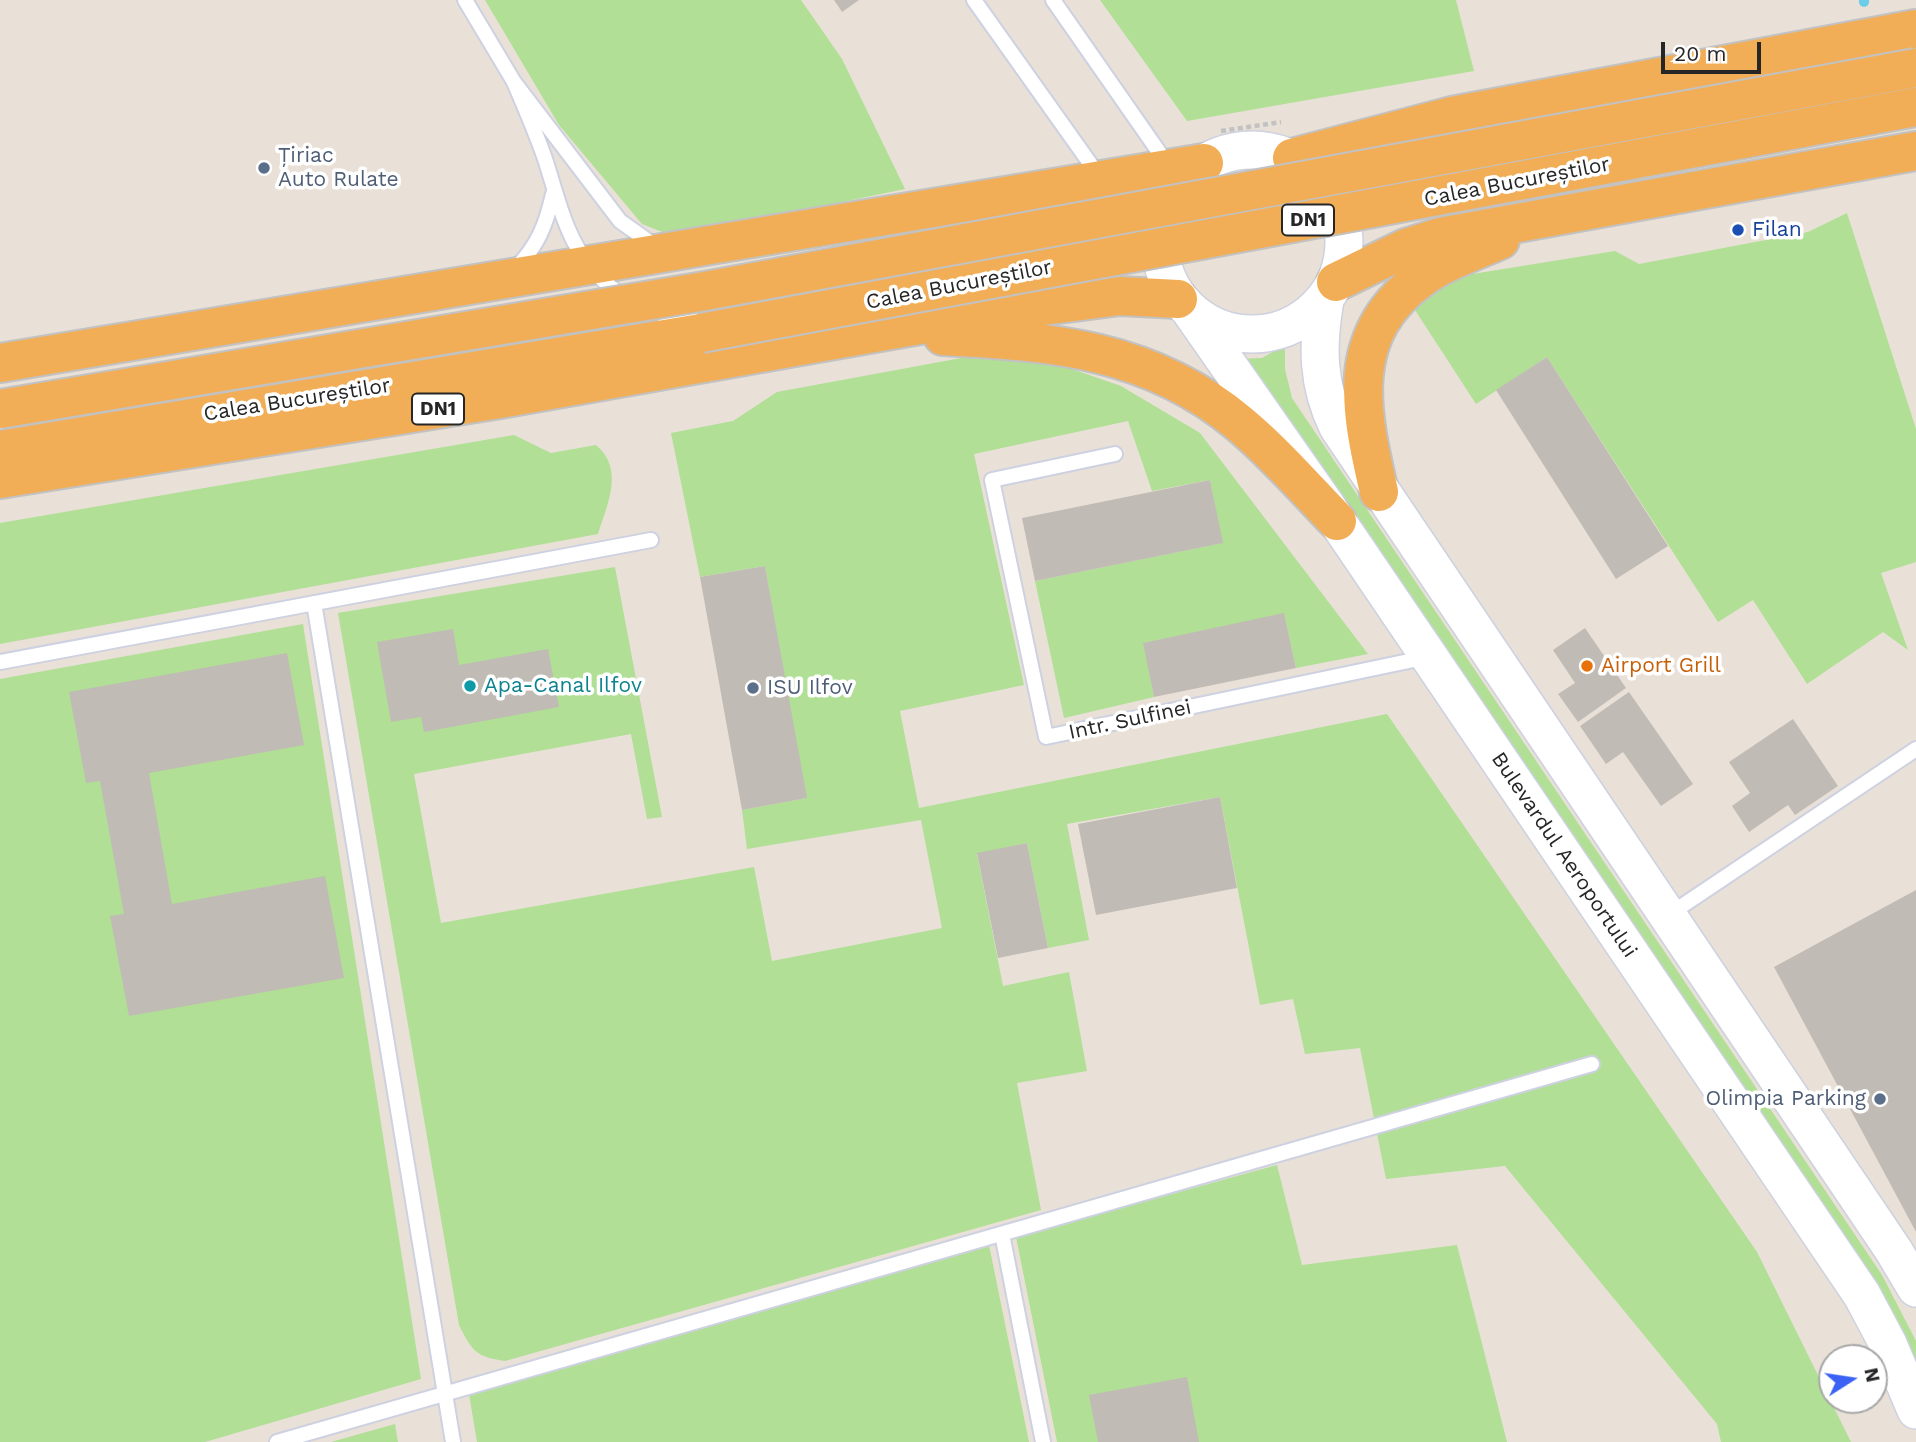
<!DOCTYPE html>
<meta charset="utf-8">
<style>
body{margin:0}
#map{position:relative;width:1916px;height:1442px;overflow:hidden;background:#e9e1d8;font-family:"Work Sans",sans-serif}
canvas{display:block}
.north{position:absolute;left:1818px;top:1344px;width:70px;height:70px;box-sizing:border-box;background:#fff;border:2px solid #a8a8a8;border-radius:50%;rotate:78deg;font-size:19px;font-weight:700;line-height:28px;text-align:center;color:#262626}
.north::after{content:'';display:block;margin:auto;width:24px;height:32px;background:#3a62f4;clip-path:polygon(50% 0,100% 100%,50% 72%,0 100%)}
.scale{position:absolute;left:1661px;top:42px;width:100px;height:32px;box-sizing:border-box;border:4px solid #262626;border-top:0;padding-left:9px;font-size:21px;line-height:24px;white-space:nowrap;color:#262626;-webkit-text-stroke:5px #fff;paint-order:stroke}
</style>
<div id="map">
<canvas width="1916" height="1442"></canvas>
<div class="north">N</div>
<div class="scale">20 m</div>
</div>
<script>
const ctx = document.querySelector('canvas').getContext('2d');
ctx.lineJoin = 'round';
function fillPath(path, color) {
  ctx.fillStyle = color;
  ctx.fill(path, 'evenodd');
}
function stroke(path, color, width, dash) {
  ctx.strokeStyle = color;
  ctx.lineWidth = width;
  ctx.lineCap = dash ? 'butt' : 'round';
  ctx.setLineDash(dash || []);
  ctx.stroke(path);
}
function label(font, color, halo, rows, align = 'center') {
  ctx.font = font + ' "Work Sans",sans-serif';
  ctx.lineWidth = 7;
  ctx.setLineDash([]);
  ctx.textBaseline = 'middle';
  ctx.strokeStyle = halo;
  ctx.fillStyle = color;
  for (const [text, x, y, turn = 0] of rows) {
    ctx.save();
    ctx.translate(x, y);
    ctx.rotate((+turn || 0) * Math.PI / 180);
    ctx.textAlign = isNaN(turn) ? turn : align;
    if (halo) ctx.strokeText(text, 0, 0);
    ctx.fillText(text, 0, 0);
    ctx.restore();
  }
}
fillPath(new Path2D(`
 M485,0H801L842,59L905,189L675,237L642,224L559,125Z
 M1100,0H1456L1474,71L1187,121Z
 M1847,213L1916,429V562L1881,573L1908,650L1883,632L1807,684L1753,600L1718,622L1547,357L1476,404L1415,310L1438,290L1466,275L1615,251L1639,264L1808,232Z
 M1285,345V369L1292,398L1882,1275L1916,1341V1371L1237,359L1262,358Z
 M972,356L1015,359L1069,368L1121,386L1200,433L1368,654L1296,668L1284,614L1144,643L1154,697L1064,718L1035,581L1222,543L1210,480L1152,491L1128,421L974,454L1024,685L900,711L919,808L1387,714L1757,1252L1851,1442H1721L1717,1424L1505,1166L1386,1179L1360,1048L1305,1054L1293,999L1260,1005L1220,797L1067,824L1089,940L1048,948L1027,843L977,854L1003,986L1069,972L1087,1071L1017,1083L1041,1210L505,1361C476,1357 472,1351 459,1325L338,613L615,567L662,817L647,819L631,734L414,774L441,923L754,867L772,961L942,928L921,820L747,849L742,810L806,798L765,566L700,577L671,433L733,421L777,392Z
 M514,435L551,453L596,445C625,469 607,505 598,534L0,644V523Z
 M303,624L421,1379L205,1442H0V679Z
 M1277,1165L1302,1265L1457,1245L1507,1442H1057L1016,1237Z
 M989,1245L1029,1442H477L469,1394Z
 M395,1424L398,1442H331Z`), '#b0df95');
stroke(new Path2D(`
 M1864,2V0`), '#6cccea', 10);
fillPath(new Path2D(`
 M834,0H859L842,12Z
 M1547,357L1668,546L1616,579L1496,390Z
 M1210,480L1223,543L1035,581L1022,518Z
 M765,566L807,798L742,810L700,577Z
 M1284,613L1296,668L1154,697L1143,643Z
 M1585,628L1626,688L1578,722L1558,694L1575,683L1553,650Z
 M453,629L459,665L548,649L559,707L424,732L421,717L391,722L377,642Z
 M287,653L304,745L149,773L172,904L325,876L344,978L129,1016L110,916L124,914L100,781L86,783L69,692Z
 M1629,692L1693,784L1661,806L1623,752L1606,764L1580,726Z
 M1793,719L1838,786L1795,815L1788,805L1749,832L1732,806L1750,793L1729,762Z
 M1220,797L1237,888L1096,915L1078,824Z
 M1027,843L1048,948L998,958L977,853Z
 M1916,890V1232L1774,967Z
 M1187,1377L1199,1442H1098L1089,1395Z`), '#c1bbb5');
const service = new Path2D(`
 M465,0L514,82L620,221L655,246
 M974,0L1099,176
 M1053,0L1168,165
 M514,82C525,108 537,135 546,162C564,219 571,261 624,297
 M516,268C538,245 546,225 553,194
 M661,314L688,316L731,308
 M1115,454L992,480L1046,737L1428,657
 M314,603L453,1442
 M0,662L651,540
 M1667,916L1916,749
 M1002,1234L1043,1442
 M277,1442L1592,1064`);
const tertiary = new Path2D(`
 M1160 242a92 92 0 1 1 184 0a92 92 0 1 1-184 0Z
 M1325,300C1317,345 1317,385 1338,427L1894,1251L1916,1288
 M1191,312L1337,521L1862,1295L1888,1344L1916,1410`);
const trunk = new Path2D(`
 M1292,158L1452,116L1916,29
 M1336,282L1406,248L1440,237L1916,151
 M943,336C1054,342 1150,349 1239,423C1274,452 1305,488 1337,521
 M0,363L1204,163
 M0,450L701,333
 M0,479L500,399L982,314L1120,296L1178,299
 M1379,492C1360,410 1343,333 1423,277C1445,261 1475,251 1500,240`);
stroke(service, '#cdd1e0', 18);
stroke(tertiary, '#cdd1e0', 40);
stroke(trunk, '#c2c2c2', 42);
stroke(new Path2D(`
 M1221,131L1281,122`), '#c2c2c2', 4.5, [5, 3.5]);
stroke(service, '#fff', 14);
stroke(tertiary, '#fff', 37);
stroke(trunk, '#f2ae57', 38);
const trunkBridge = new Path2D(`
 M701,333L1916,107
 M0,409L705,291L1916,68`);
stroke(trunkBridge, '#c2c2c2', 42, []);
stroke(trunkBridge, '#f2ae57', 38);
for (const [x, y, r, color] of [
 [264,168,7,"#5c6f8a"],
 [1738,230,7,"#1a4fb4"],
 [1587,666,7,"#e8710a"],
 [470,686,7,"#0f9aa8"],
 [753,688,7,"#5c6f8a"],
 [1880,1099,7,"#5c6f8a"]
]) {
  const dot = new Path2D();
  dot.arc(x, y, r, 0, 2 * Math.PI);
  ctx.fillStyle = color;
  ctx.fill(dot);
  stroke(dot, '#fff', 2.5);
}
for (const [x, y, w] of [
 [1308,220,52],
 [438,409,52]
]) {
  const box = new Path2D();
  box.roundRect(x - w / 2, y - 15.5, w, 31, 5);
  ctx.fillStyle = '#fff';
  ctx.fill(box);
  stroke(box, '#262626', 2);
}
label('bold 19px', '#262626', null, [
 ["DN1",1308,220],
 ["DN1",438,409]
]);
label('21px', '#4e5e75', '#fff', [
 ["Țiriac",278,156],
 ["Auto Rulate",278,180],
 ["ISU Ilfov",767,688],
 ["Olimpia Parking",1866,1099,"right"]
], 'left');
label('21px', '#262626', '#fff', [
 ["Calea Bucureștilor",1517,182,-11],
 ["Calea Bucureștilor",959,285,-11],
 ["Calea Bucureștilor",297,400,-9],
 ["Intr. Sulfinei",1130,720,-12],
 ["Bulevardul Aeroportului",1564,855,56]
]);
label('21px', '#164399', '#fff', [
 ["Filan",1752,230]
], 'left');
label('21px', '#c56008', '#fff', [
 ["Airport Grill",1601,666]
], 'left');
label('21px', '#0d838f', '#fff', [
 ["Apa-Canal Ilfov",484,686]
], 'left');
</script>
